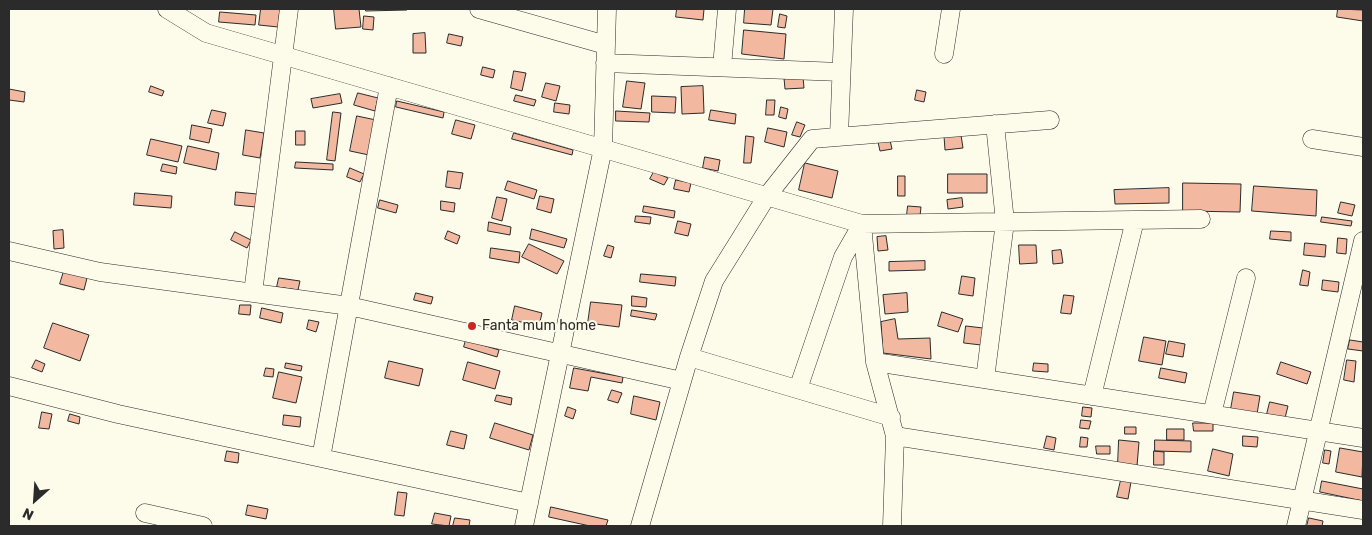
<!DOCTYPE html>
<style>
body{margin:0}
#map{position:relative;width:1372px;height:535px;overflow:hidden;background:#fdfbea;font-family:Rubik,sans-serif}
canvas{display:block}
.frame{position:absolute;inset:0;border:10px solid #2b2b2b;pointer-events:none}
.north{position:absolute;left:10px;top:475px;width:50px;height:50px;-webkit-text-stroke:4px #fdfbea;paint-order:stroke;rotate:206deg;font-size:14px;font-weight:700;line-height:20px;text-align:center;color:#2b2b2b}
.north::after{content:'';display:block;margin:auto;width:18px;height:22px;background:#2b2b2b;clip-path:polygon(50% 0,100% 100%,50% 72%,0 100%)}
</style>
<div id="map">
<canvas width="1372" height="535"></canvas>
<div class="frame"></div>
<div class="north">N</div>
</div>
<script>
const ctx = document.querySelector('canvas').getContext('2d');
ctx.lineJoin = 'round';
function fillPath(path, color) {
  ctx.fillStyle = color;
  ctx.fill(path, 'evenodd');
}
function stroke(path, color, width, dash) {
  ctx.strokeStyle = color;
  ctx.lineWidth = width;
  ctx.lineCap = dash ? 'butt' : 'round';
  ctx.setLineDash(dash || []);
  ctx.stroke(path);
}
function label(font, color, halo, rows, align = 'center') {
  ctx.font = font + ' Rubik,sans-serif';
  ctx.lineWidth = 4;
  ctx.setLineDash([]);
  ctx.textBaseline = 'middle';
  ctx.strokeStyle = halo;
  ctx.fillStyle = color;
  for (const [text, x, y, turn = 0] of rows) {
    ctx.save();
    ctx.translate(x, y);
    ctx.rotate((+turn || 0) * Math.PI / 180);
    ctx.textAlign = isNaN(turn) ? turn : align;
    if (halo) ctx.strokeText(text, 0, 0);
    ctx.fillText(text, 0, 0);
    ctx.restore();
  }
}
const building = new Path2D(`
 M261,9H280L278,27L259,25Z
 M334,9H359L361,27L336,29Z
 M366,9H407V10L366,11Z
 M677,9H704L703,20L676,17Z
 M745,9H773L771,25L744,23Z
 M1338,9L1363,10V21L1337,17Z
 M220,12L256,15L255,25L219,22Z
 M780,14L787,16L785,28L778,27Z
 M364,16L374,17L373,30L363,29Z
 M744,30L786,34L784,59L742,54Z
 M425,33L426,53H413V34Z
 M449,34L463,37L461,46L447,43Z
 M483,67L495,70L493,78L481,75Z
 M514,71L526,73L522,91L511,88Z
 M803,77L804,88L785,89L784,78Z
 M627,81L645,83L641,109L623,107Z
 M546,83L560,86L556,101L542,97Z
 M151,86L164,91L162,96L149,92Z
 M703,86L704,113L682,114L681,87Z
 M9,89L25,92L24,102L9,100Z
 M917,90L926,92L924,102L915,100Z
 M358,93L378,98L375,111L354,105Z
 M340,94L342,103L313,108L311,99Z
 M516,95L536,100L534,106L514,101Z
 M652,96L676,97L675,113L652,112Z
 M767,100H775L774,115H766Z
 M397,101L444,112L443,118L396,107Z
 M555,103L570,105L569,114L554,112Z
 M781,107L788,109L786,119L779,117Z
 M212,110L226,113L223,126L208,123Z
 M711,110L736,114L735,124L709,120Z
 M616,111L650,113L649,122L616,121Z
 M333,112L341,113L335,161L327,160Z
 M357,116L376,120L369,155L350,151Z
 M456,120L475,125L471,139L452,134Z
 M797,122L805,125L800,137L792,135Z
 M192,125L212,129L209,143L190,139Z
 M768,128L787,132L784,147L765,142Z
 M246,130L264,133L260,158L243,155Z
 M296,131H305V145H296Z
 M514,133L573,150L572,155L512,139Z
 M961,135L963,148L945,150L944,136Z
 M746,136L754,137L751,163H744Z
 M151,139L182,146L178,162L147,155Z
 M890,140L892,149L880,151L878,142Z
 M188,146L219,153L216,170L184,163Z
 M705,157L720,160L718,171L703,168Z
 M296,162L333,164V170L295,168Z
 M805,163L838,171L832,198L799,190Z
 M163,164L177,167L176,174L161,171Z
 M350,168L364,174L360,182L347,177Z
 M448,171L463,173L460,189L446,187Z
 M654,172L668,178L664,185L650,179Z
 M948,174H987V193H948Z
 M898,176H905V196H898Z
 M676,180L691,183L689,192L674,189Z
 M508,181L537,190L534,199L505,190Z
 M1183,183L1241,184L1240,212L1183,211Z
 M1254,186L1317,190L1316,216L1252,211Z
 M1169,188V203L1115,204L1114,190Z
 M236,192L257,194L256,207L235,205Z
 M135,193L172,196L171,208L134,205Z
 M540,196L554,199L551,213L537,209Z
 M497,197L507,199L502,221L492,218Z
 M962,198L963,207L948,209L947,200Z
 M380,200L398,205L396,213L378,208Z
 M441,201L455,203L454,212L441,210Z
 M1341,202L1355,205L1352,216L1338,213Z
 M644,206L675,211L674,218L643,212Z
 M908,206L921,207L920,216L907,215Z
 M636,216L651,217L650,224L635,222Z
 M1322,217L1352,221L1351,226L1321,222Z
 M678,221L691,224L688,236L675,233Z
 M489,222L511,227L510,235L488,231Z
 M532,229L567,239L564,248L530,239Z
 M63,230L64,248L54,249L53,231Z
 M448,231L460,236L457,244L445,239Z
 M1271,231L1291,232V241L1270,239Z
 M235,232L251,240L247,248L231,240Z
 M886,236L888,250L878,251L877,237Z
 M1338,238L1347,239L1346,254L1337,253Z
 M1305,243L1326,245L1325,257L1304,255Z
 M529,244L564,261L557,274L522,257Z
 M608,245L614,247L611,258L604,256Z
 M1019,245H1036L1037,263L1020,264Z
 M491,248L520,252L519,263L490,258Z
 M1061,250L1063,263L1053,264L1052,251Z
 M925,261V270L889,271V262Z
 M1303,270L1310,272L1308,286L1300,285Z
 M64,271L87,278L84,290L60,284Z
 M641,274L676,277L675,286L640,282Z
 M962,276L975,278L973,296L959,294Z
 M279,278L300,281L298,290L277,287Z
 M1323,280L1339,282L1338,292L1322,290Z
 M416,293L433,297L431,304L414,300Z
 M907,293L908,312L885,314L883,295Z
 M1064,295L1074,296L1071,314L1061,313Z
 M632,296L647,298L646,307L632,306Z
 M591,302L622,305L619,327L588,323Z
 M240,305H251L250,315L239,314Z
 M515,306L542,313L539,326L512,320Z
 M262,308L283,313L281,323L260,318Z
 M632,310L657,314L655,320L631,316Z
 M942,312L963,319L958,332L938,326Z
 M895,319L898,339L930,338L931,359L883,353L881,322Z
 M309,320L319,322L316,332L307,329Z
 M53,323L89,335L80,361L44,348Z
 M966,326L983,328L981,345L964,343Z
 M1144,337L1166,341L1162,365L1139,361Z
 M466,340L499,350L497,357L464,347Z
 M1350,340L1363,342V351L1348,349Z
 M1169,341L1185,344L1183,357L1166,354Z
 M36,360L45,364L42,372L32,368Z
 M1347,360L1356,361L1354,382L1344,380Z
 M389,361L423,369L419,386L385,378Z
 M468,362L500,371L495,389L463,380Z
 M1281,362L1311,372L1307,384L1277,374Z
 M286,363L302,366L301,371L285,368Z
 M1034,363L1048,364V372L1033,371Z
 M266,368L274,369L273,377L264,376Z
 M574,368L623,377L622,383L591,377L588,391L570,388Z
 M1161,368L1187,373L1185,383L1159,378Z
 M279,372L302,377L296,403L273,398Z
 M612,390L622,393L618,403L608,400Z
 M1234,392L1260,396L1257,414L1231,409Z
 M497,395L512,398L511,405L495,401Z
 M634,396L660,402L656,420L631,414Z
 M1270,402L1288,406L1285,418L1267,414Z
 M568,407L576,410L573,419L565,416Z
 M1083,407L1092,408L1091,417L1082,416Z
 M42,412L52,414L49,429L39,428Z
 M70,414L80,417L79,424L68,421Z
 M284,415L301,417L300,427L283,425Z
 M1081,420L1091,421L1089,429L1080,428Z
 M495,423L533,435L529,450L490,438Z
 M1193,423H1213V431H1194Z
 M1125,427H1136V434H1125Z
 M1167,429H1184V440H1167Z
 M451,431L467,435L464,449L447,445Z
 M1047,436L1056,438L1054,450L1044,448Z
 M1243,436L1258,437L1257,447L1243,446Z
 M1081,437L1088,438L1087,447H1080Z
 M1119,440L1139,442L1137,466L1118,464Z
 M1155,440L1191,441V452L1155,451Z
 M1096,446H1110V454H1097Z
 M1340,448L1363,452L1362,477L1336,472Z
 M1213,449L1233,454L1229,476L1208,471Z
 M1325,450L1331,451L1329,464L1323,463Z
 M227,451L239,453L238,463L225,461Z
 M1154,451L1164,452V465H1154Z
 M1121,480L1131,482L1128,499L1117,497Z
 M1322,481L1363,489V501L1320,492Z
 M398,492L407,493L404,516L395,515Z
 M248,505L268,509L266,519L246,515Z
 M551,507L608,520L606,526H590L549,517Z
 M435,513L451,516L449,526L432,524Z
 M455,518L470,520L469,526H453Z
 M1309,518L1323,521L1322,526H1307Z`);
fillPath(building, '#f2b8a0');
stroke(building, '#2b2b2b', 1);
const minor = new Path2D(`
 M167,9L206,33L862,224L1201,219
 M479,9L606,45
 M944,54L951,9
 M605,63L841,72
 M722,67L727,9
 M839,136L844,9
 M1312,139L1363,147
 M862,224L875,362L895,436L892,526
 M9,251L100,272L349,306L682,381
 M253,293L289,9
 M689,357L891,417
 M875,362L1363,438
 M985,379L1005,222L995,124
 M9,386L118,414L529,503
 M798,389L843,257L862,224
 M1092,396L1135,220
 M1212,414L1246,278
 M895,436L1363,510
 M321,458L389,86
 M145,513L203,526
 M524,526L603,148L607,9
 M640,526L689,357L714,281L767,196L812,139L1050,120
 M1296,526L1363,241`);
stroke(minor, '#2b2b2b', 19);
stroke(minor, '#fdfbea', 18);
for (const [x, y, r, color] of [
 [472,326,5,"#c62828"]
]) {
  const dot = new Path2D();
  dot.arc(x, y, r, 0, 2 * Math.PI);
  ctx.fillStyle = color;
  ctx.fill(dot);
  stroke(dot, '#fdfbea', 2);
}
label('14px', '#2b2b2b', '#fdfbea', [
 ["Fanta mum home",482,326]
], 'left');
</script>
